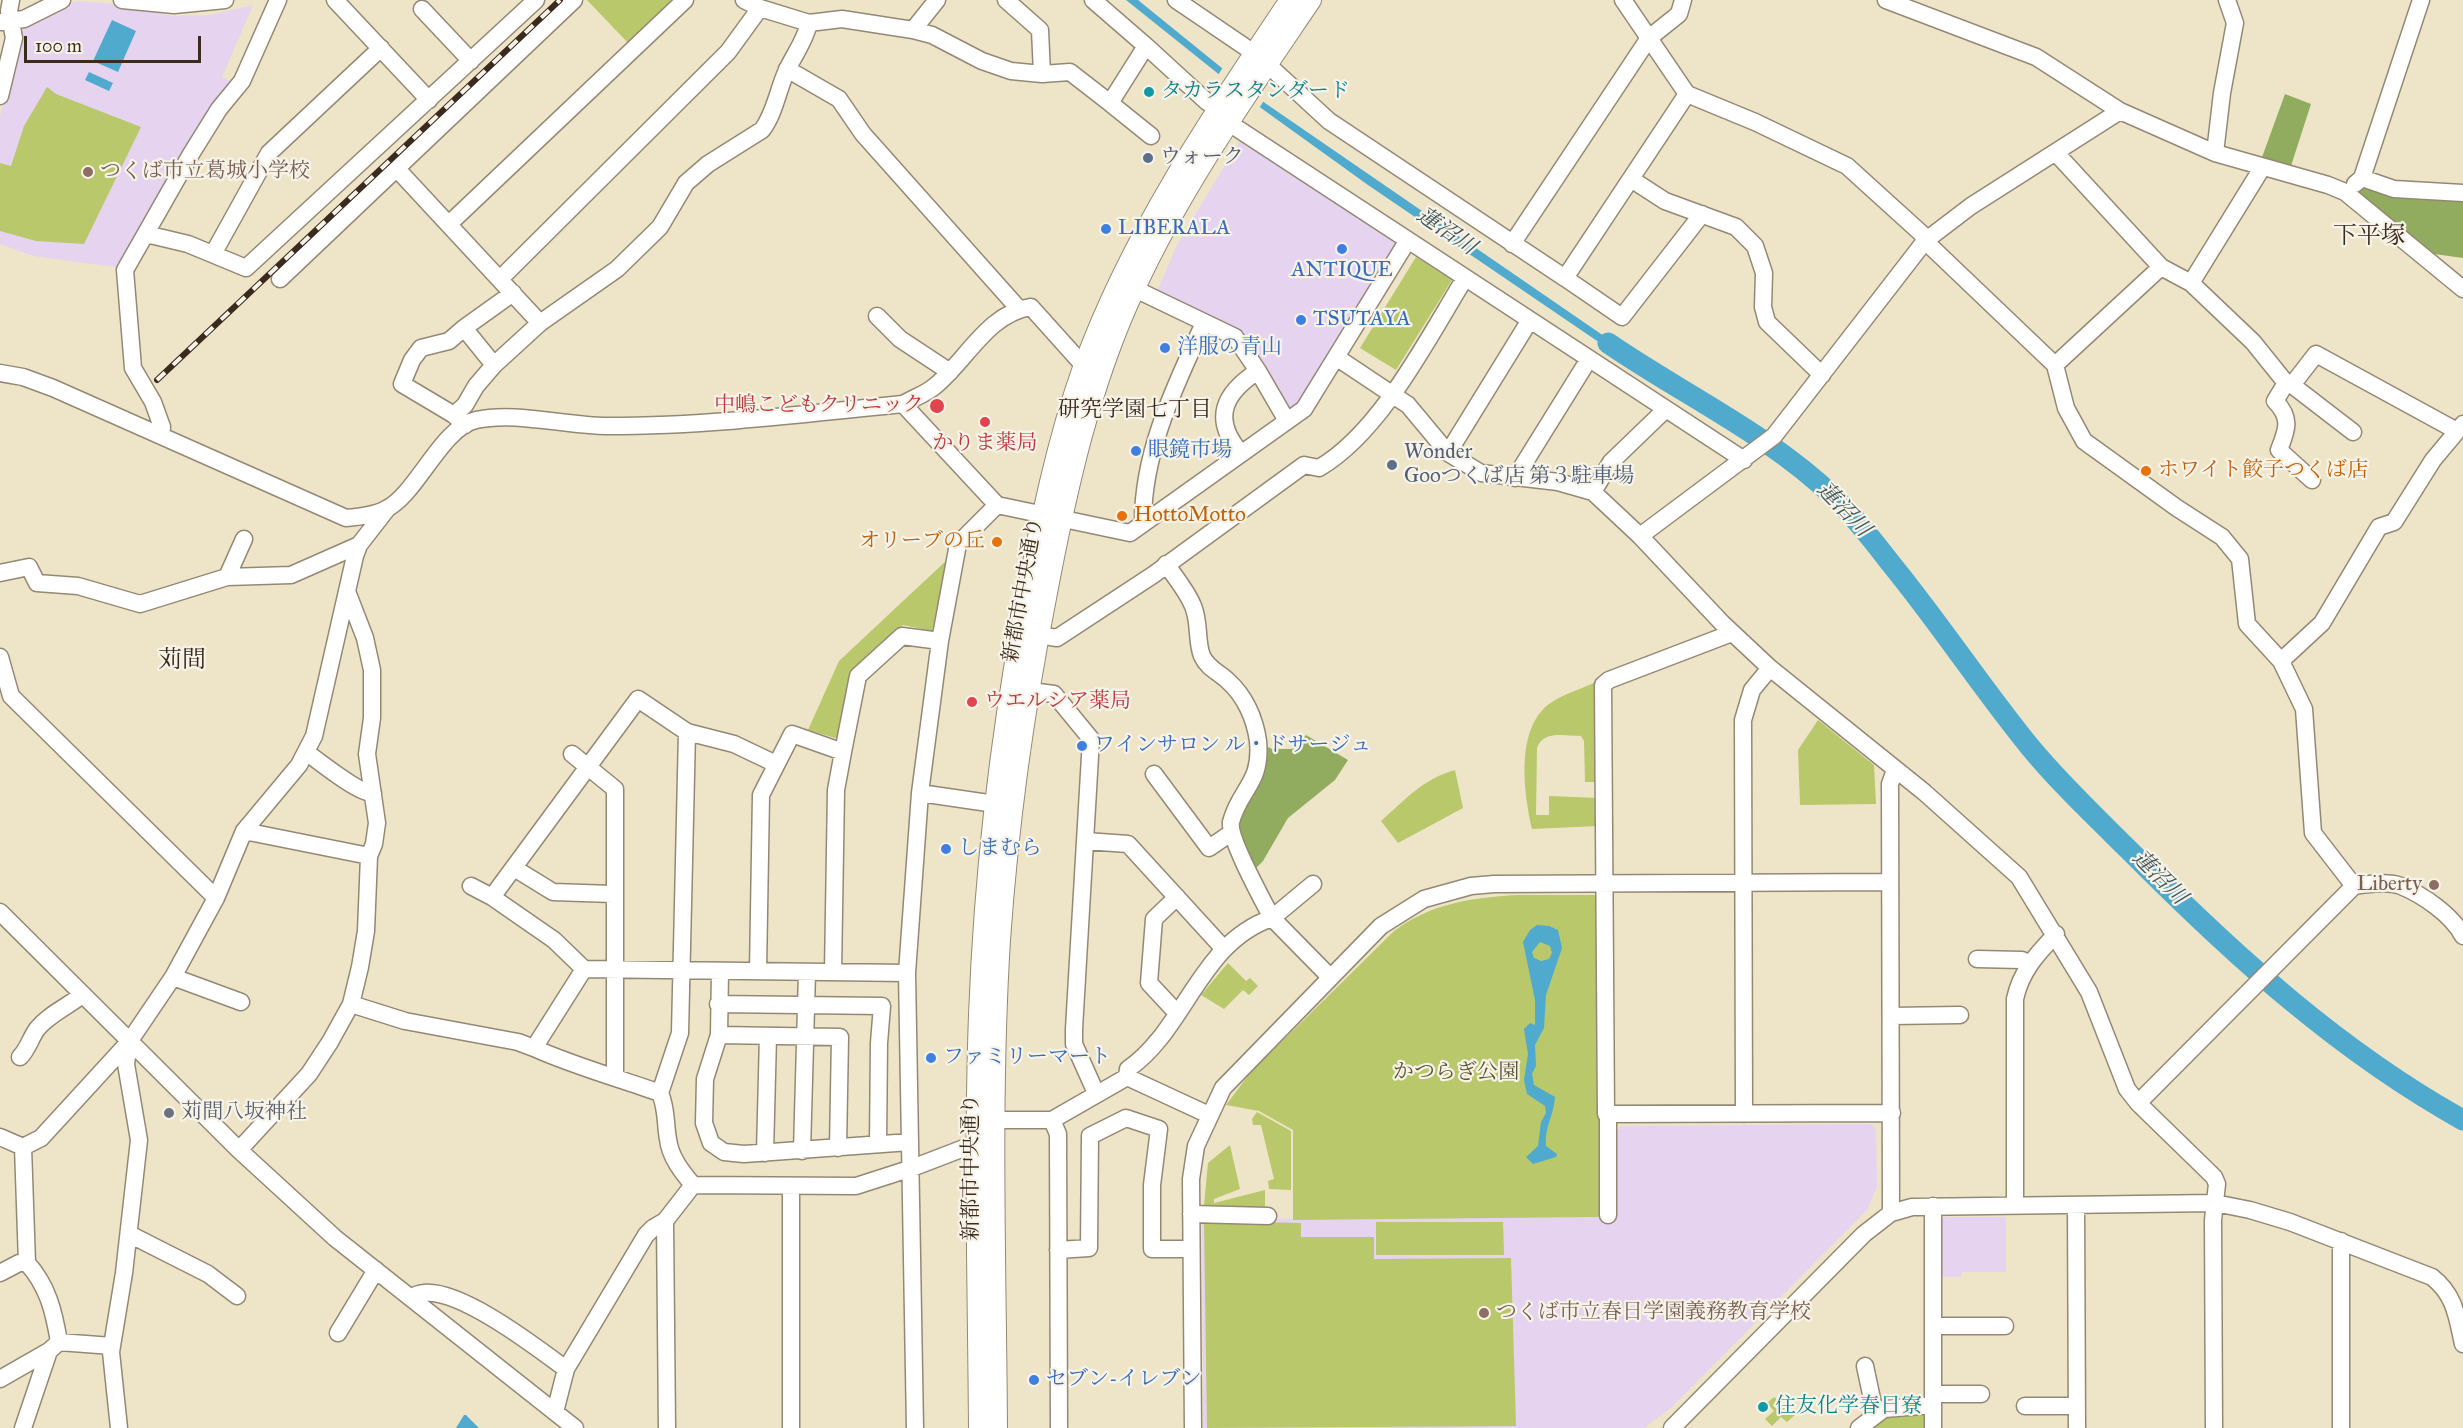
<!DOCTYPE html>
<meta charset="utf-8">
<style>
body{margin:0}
#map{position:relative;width:2463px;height:1428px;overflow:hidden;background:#eee5c9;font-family:"IM FELL Great Primer",serif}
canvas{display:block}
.scale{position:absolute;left:24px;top:36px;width:177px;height:27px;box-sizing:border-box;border:3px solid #3b2a1e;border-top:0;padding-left:8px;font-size:18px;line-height:21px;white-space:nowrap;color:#3b2a1e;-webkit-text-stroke:4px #f7f3e8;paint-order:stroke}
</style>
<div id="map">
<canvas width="2463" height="1428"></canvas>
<div class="scale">100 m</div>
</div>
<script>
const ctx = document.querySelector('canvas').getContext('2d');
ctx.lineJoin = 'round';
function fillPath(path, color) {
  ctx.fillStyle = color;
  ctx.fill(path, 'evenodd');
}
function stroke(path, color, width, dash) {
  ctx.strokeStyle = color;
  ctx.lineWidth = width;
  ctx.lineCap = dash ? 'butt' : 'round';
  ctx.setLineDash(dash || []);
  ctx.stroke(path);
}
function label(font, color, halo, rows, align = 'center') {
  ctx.font = font + ' "IM FELL Great Primer","Noto Serif JP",serif';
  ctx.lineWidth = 4.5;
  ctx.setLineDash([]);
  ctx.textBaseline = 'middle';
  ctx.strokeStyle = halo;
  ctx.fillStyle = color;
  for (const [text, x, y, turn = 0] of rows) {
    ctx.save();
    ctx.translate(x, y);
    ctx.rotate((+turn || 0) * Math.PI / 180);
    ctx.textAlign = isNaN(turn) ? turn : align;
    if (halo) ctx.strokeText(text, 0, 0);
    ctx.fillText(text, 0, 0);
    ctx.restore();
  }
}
fillPath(new Path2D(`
 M78,1L115,4L172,16L211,15L253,5L222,77L233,82L122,268L33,256L0,244V116L20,37L24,27L66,4Z
 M1242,137L1400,242L1300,403L1290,410L1239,331L1156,294L1178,243Z
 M1871,1124L1876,1128L1877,1187L1867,1210L1672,1407L1644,1428H1203L1202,1219L1614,1217L1613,1129H1620V1126Z
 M1943,1217H2006V1272H1962L1961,1277H1939V1220Z`), '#e5d3f0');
fillPath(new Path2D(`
 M587,0H679L630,45Z
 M47,87L56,94L141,127L84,244L36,241L0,231V163L11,166L24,126Z
 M1416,257L1452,280L1396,370L1360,348Z
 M948,559L940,620L935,619L932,631L903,625L853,673L841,736L835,738L808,730L839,661Z
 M1596,682L1598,782H1585L1584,741L1581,736C1565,736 1543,730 1537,748L1536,815H1549V796L1598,798V826L1532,829C1524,793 1515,730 1549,704C1563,694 1581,689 1596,682Z
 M1818,720L1874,765L1876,804L1800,805L1798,750Z
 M1455,770L1463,808L1398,843L1381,821C1405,800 1424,778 1455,770Z
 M1517,895H1594L1600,900L1599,1217L1293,1220V1130L1259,1111L1226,1105L1250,1073L1394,931C1432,903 1471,898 1517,895Z
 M1228,963L1246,981L1250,978L1258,986L1249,995L1243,990L1224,1009L1201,995Z
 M1257,1112L1291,1131V1190L1269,1189L1268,1181L1274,1179L1261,1125H1253L1252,1119Z
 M1230,1145L1240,1189L1214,1199V1203L1265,1190V1210L1208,1208L1204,1205L1208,1163Z
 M1204,1221L1301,1223V1237H1374V1259L1511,1258L1516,1426L1207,1428Z
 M1376,1222H1503L1504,1255H1376Z
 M1774,1397L1796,1414L1787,1422L1781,1417L1772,1426L1765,1419L1774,1411L1767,1403Z
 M1923,1411L1928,1416V1428H1867L1883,1415Z`), '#b8c86b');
fillPath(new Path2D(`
 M2285,94L2311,104L2290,169L2261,160Z
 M2366,184L2463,199V258L2427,253L2357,199L2359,189Z
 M1306,735L1348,760L1335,780L1288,818L1263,861L1254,870L1236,828L1260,743L1272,749H1292Z`), '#92ac5f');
fillPath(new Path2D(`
 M1126,0H1138L1265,103L1633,356L1628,362L1368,185L1261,108Z
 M112,20L136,31L118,72L93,61Z
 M89,72L113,83L109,91L85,80Z
 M1537,925L1549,926L1558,930L1562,948L1546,995L1544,1028L1535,1045L1536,1066L1532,1074L1534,1085L1555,1097C1554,1115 1544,1128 1546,1146L1557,1154L1556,1157L1533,1164L1526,1157L1538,1146L1541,1122L1546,1113L1545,1106L1527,1094L1524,1080L1528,1054L1524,1029L1530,1023L1535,1025V1000L1523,942L1530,930ZM1540,942L1550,946L1552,953L1549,959L1541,961L1534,958L1532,952Z
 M2417,1090L2463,1115V1126L2412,1097Z
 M464,1415H466L479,1428H456Z`), '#50aacd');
fillPath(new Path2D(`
 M1224,66L1265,99L1258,110L1216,78Z`), '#eee5c9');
stroke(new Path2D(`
 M1608,343C1682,394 1769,434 1835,498C1856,518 1874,542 1892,565C1940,624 1982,688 2030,747C2063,787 2103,824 2140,861C2238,959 2341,1052 2463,1120`), '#50aacd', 21);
const minor = new Path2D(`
 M122,0L174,5L225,0
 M335,0L429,100
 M744,0L760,8L809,23L842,19L913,30L932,35L982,61L1011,71L1042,74L1070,72L1110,103L1146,46L1206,101L1218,109
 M1006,0L1040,30L1042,74
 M1093,0L1146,46
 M1176,0L1254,53
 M1623,0L1687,94L1755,122L1847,166L1922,234L1925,241L2055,365L2066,408L2084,441L2177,508L2222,537L2240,559L2247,624L2281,661L2304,709L2313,833L2354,886L2138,1103
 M1886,0L2036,57L2120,111L2215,153L2328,185L2345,192L2463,289
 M422,9L471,61
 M2,22L24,19L62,0
 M913,30L937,0
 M1267,64L1329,121L1565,278
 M787,69L839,99L863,134L1019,309
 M1687,94L1565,278L1622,317L1702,214
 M0,96L14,38L9,11L11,0
 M1110,103L1151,136
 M1229,123L1744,460
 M2056,153L2161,267
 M2215,153L2222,93L2235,23L2227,0
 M397,169L540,323
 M2362,178L2421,0
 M1631,179L1665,201L1736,227L1755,246L1764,273L1763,307L1767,322L1822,375
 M2355,184L2362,178L2394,189L2463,193
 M449,224L685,0
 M146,234L188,244L246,268L536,0
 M1512,244L1649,38L1679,14L1683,0
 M213,254L269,153L381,48
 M280,279L574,0
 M500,279L728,52L760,8
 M2191,283L2253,342L2286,383L2292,385L2316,354L2457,431
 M1135,289L1235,337L1258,371L1287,421
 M877,316L900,339L950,372
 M464,328L513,293
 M1336,357L1408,405L1448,453L1481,473L1558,482L1593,492L1640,536L1722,623L1770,668L1924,792L2019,877L2089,992L2127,1089L2138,1103L2214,1177L2217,1184L2213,1220L2214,1428
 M2055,365L2161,267L2191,283L2262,168
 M0,373L23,377L53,388L346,518C358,517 375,515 386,509C417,494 441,428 476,420C515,411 566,426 607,426C706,426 805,414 903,404L997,505L1130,533L1304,409L1408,240
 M2286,383L2275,401C2292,418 2287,430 2279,450L2312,480
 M2292,385L2353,432
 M903,404C913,398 926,394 935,386C966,361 988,313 1031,307L1084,366
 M454,415L402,384L412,360L421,348L449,341L464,328L494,365
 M465,425L454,415L465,405L476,386L494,365L540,323L617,269L660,227L686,183L708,164L762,130C775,113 778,89 787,70C795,53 805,41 809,23
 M161,436L162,427L153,402L133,368L125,270L191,154L219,109L242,81L278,0
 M1241,453C1211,419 1224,393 1258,371
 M1448,453L1530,320
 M1515,478L1589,359
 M1593,492L1611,462L1666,409
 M1143,524C1142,453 1175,386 1204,323
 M1640,536L1774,436L1925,241L1971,206L2120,111
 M1166,564C1175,577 1187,591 1193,606C1200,622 1196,641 1202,656C1208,669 1219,672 1228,681C1245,696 1255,719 1258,741C1262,784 1240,788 1231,822C1228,837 1263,901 1272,918L1313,884
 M0,573L29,567L37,583L78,586L140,604L227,577L291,575L359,545
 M227,577L244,539
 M1732,633L1609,680L1603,685L1606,1114L1892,1113
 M1038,635L1057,638L1153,575L1304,465L1319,468C1381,432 1428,338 1465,278
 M0,657L11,696L216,898
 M2281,661L2322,623L2379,527L2394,522L2433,460L2463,424
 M1030,691L1054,694L1091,739L1074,1029V1044L1096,1093
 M687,732L680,1033L660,1093C667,1109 665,1123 668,1139C670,1157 682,1172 693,1185
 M306,752C319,761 359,794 373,793
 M572,754L615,789V1077
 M776,764L734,744L687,732L638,699L492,897L554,940L584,969L907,973
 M1154,774L1209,848L1231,833
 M920,793L995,804
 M244,831L369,856
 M1086,841L1128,844L1224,949
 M514,868L553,892L613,894
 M471,886L492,897
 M2354,886C2369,884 2388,881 2401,886C2423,895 2452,915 2463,936
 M0,912L239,1150L335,1238L575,1428
 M1977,959L2022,960L2029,963
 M584,969L534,1048C574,1066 618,1078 660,1093
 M720,971L719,1035L705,1079L704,1123L711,1143L724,1152L744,1154L910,1142
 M758,971L761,795L792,734L843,752L858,676L902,636L940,641
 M833,972L836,790L843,752
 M173,977L241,1002
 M351,1004L405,1021L518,1042L534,1048
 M718,1004L882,1006L879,1043L878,1144
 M1176,1012L1149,983L1154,919L1177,897
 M1891,1016L1960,1015
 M719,1035L840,1037L838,1148
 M20,1057C28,1049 30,1039 37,1029C49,1014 67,1007 82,995
 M1127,1077L1128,1069C1186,1029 1199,943 1272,918L1330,977
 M1608,1114V1215
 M1744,1114L1743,720L1752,690L1770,668
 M995,1120H1052L1127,1077L1209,1115
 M1052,1120L1058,1134L1059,1428
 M0,1137L23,1147
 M239,1150L309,1074L330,1042L351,1004L360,967L366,931L369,856L374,844L377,823L367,754L372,718V670L365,638L348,594
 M802,1151L807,972
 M765,1153L768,1036
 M791,1187V1428
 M2015,1204V999C2021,971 2037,954 2056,934
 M2076,1205L2077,1428
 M1933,1206V1428
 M1891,1213L1890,784L1895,770
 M1191,1214L1268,1216
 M129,1234L208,1274L237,1296
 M2341,1241V1428
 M1058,1250L1089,1248L1090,1136L1126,1118L1159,1129L1152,1185V1249H1191
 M0,1273L19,1263H27
 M410,1297C414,1296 420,1293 424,1293C461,1289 536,1347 566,1369
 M1933,1326H2005
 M338,1333L376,1270
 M59,1342L112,1346
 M1865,1366L1875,1413
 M0,1379L49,1351
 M1933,1394H1981
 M2025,1406H2077
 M555,1412L566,1369L646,1235L653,1228L665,1221
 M23,1428L49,1351L59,1342C54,1312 48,1286 27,1263L23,1147L41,1138L129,1042L173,977L216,898L244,831L299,765L314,736L355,556L359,545L387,509
 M119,1428L111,1352L124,1273L139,1140L126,1064L129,1042
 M667,1428L665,1221L693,1185L856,1186L912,1168L977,1143
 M915,1428L907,973L920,793L940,641L958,544L997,505
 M1193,1428L1191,1179L1196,1146L1223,1088L1381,926L1424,899L1471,886L1494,884L1889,882
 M1672,1428L1864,1234L1891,1213L1912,1207L2215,1203L2250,1210L2290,1222L2432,1277C2455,1295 2457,1317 2463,1344
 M1859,1428L1884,1409L1933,1405`);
const major = new Path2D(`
 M979,1428C978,1291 974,1153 979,1015C984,878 1000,740 1025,605C1040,524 1056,443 1084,365C1132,234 1212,116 1290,0
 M997,1428C996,1266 990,1102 1000,940C1008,825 1024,710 1046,598C1066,492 1089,386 1135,288C1182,186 1248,93 1311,0`);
stroke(minor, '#948874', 19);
stroke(major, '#948874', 22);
stroke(minor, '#fff', 16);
stroke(major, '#fff', 20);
const rail = new Path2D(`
 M157,380L560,0`);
stroke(rail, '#3b2a1e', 6);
stroke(rail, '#f7f3e8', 4, [11]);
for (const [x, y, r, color] of [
 [1149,92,6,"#0f9aa8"],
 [1148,158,6,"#5c6f8a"],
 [88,172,6,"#8d6e63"],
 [1106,229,6,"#3f7fe0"],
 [1342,249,6,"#3f7fe0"],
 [1301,320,6,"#3f7fe0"],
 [1165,348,6,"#3f7fe0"],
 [937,406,8,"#e0444e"],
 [985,422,6,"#e0444e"],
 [1136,451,6,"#3f7fe0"],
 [1392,465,6,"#5c6f8a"],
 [2146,471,6,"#e8710a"],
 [1122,516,6,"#e8710a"],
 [997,542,6,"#e8710a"],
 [972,702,6,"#e0444e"],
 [1082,746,6,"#3f7fe0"],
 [946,849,6,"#3f7fe0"],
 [2434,885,6,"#8d6e63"],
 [931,1058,6,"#3f7fe0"],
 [169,1113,6,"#6b7280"],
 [1484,1313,6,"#8d6e63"],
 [1034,1380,6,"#3f7fe0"],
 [1763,1407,6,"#0f9aa8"]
]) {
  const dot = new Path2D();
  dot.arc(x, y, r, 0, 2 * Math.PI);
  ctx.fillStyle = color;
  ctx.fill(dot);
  stroke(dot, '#f7f3e8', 2);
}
label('21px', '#0d838f', '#f7f3e8', [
 ["タカラスタンダード",1161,92],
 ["住友化学春日寮",1775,1407]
], 'left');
label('21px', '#4e5e75', '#f7f3e8', [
 ["ウォーク",1160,158],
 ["Wonder",1404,453],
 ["Gooつくば店 第３駐車場",1404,477]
], 'left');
label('21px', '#785e54', '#f7f3e8', [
 ["つくば市立葛城小学校",100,172],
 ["Liberty",2422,885,"right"],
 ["つくば市立春日学園義務教育学校",1496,1313]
], 'left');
label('21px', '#366cbe', '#f7f3e8', [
 ["LIBERALA",1118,229],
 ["ANTIQUE",1342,271,"center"],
 ["TSUTAYA",1313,320],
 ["洋服の青山",1177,348],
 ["眼鏡市場",1148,451],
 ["ワインサロン ル・ドサージュ",1094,746],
 ["しまむら",958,849],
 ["ファミリーマート",943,1058],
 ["セブン-イレブン",1046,1380]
], 'left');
label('21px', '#be3a42', '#f7f3e8', [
 ["中嶋こどもクリニック",924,406],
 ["かりま薬局",985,444,"center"],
 ["ウエルシア薬局",984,702,"left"]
], 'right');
label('21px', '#c56008', '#f7f3e8', [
 ["ホワイト餃子つくば店",2158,471],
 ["HottoMotto",1134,516],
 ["オリーブの丘",985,542,"right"]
], 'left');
label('21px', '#3b2a1e', '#f7f3e8', [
 ["新都市中央通り",1024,590,-80],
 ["新都市中央通り",972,1167,-90]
]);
label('21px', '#5a5231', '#f7f3e8', [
 ["かつらぎ公園",1456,1073]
]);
label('21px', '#5b616d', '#f7f3e8', [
 ["苅間八坂神社",181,1113]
], 'left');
label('italic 22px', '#42575b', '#f7f3e8', [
 ["蓮沼川",1446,232,34],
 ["蓮沼川",1843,510,46],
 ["蓮沼川",2159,878,45]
]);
label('22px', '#3b2a1e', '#f7f3e8', [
 ["研究学園七丁目",1135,411]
]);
label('24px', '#3b2a1e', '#f7f3e8', [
 ["下平塚",2369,237],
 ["苅間",182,661]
]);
</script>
